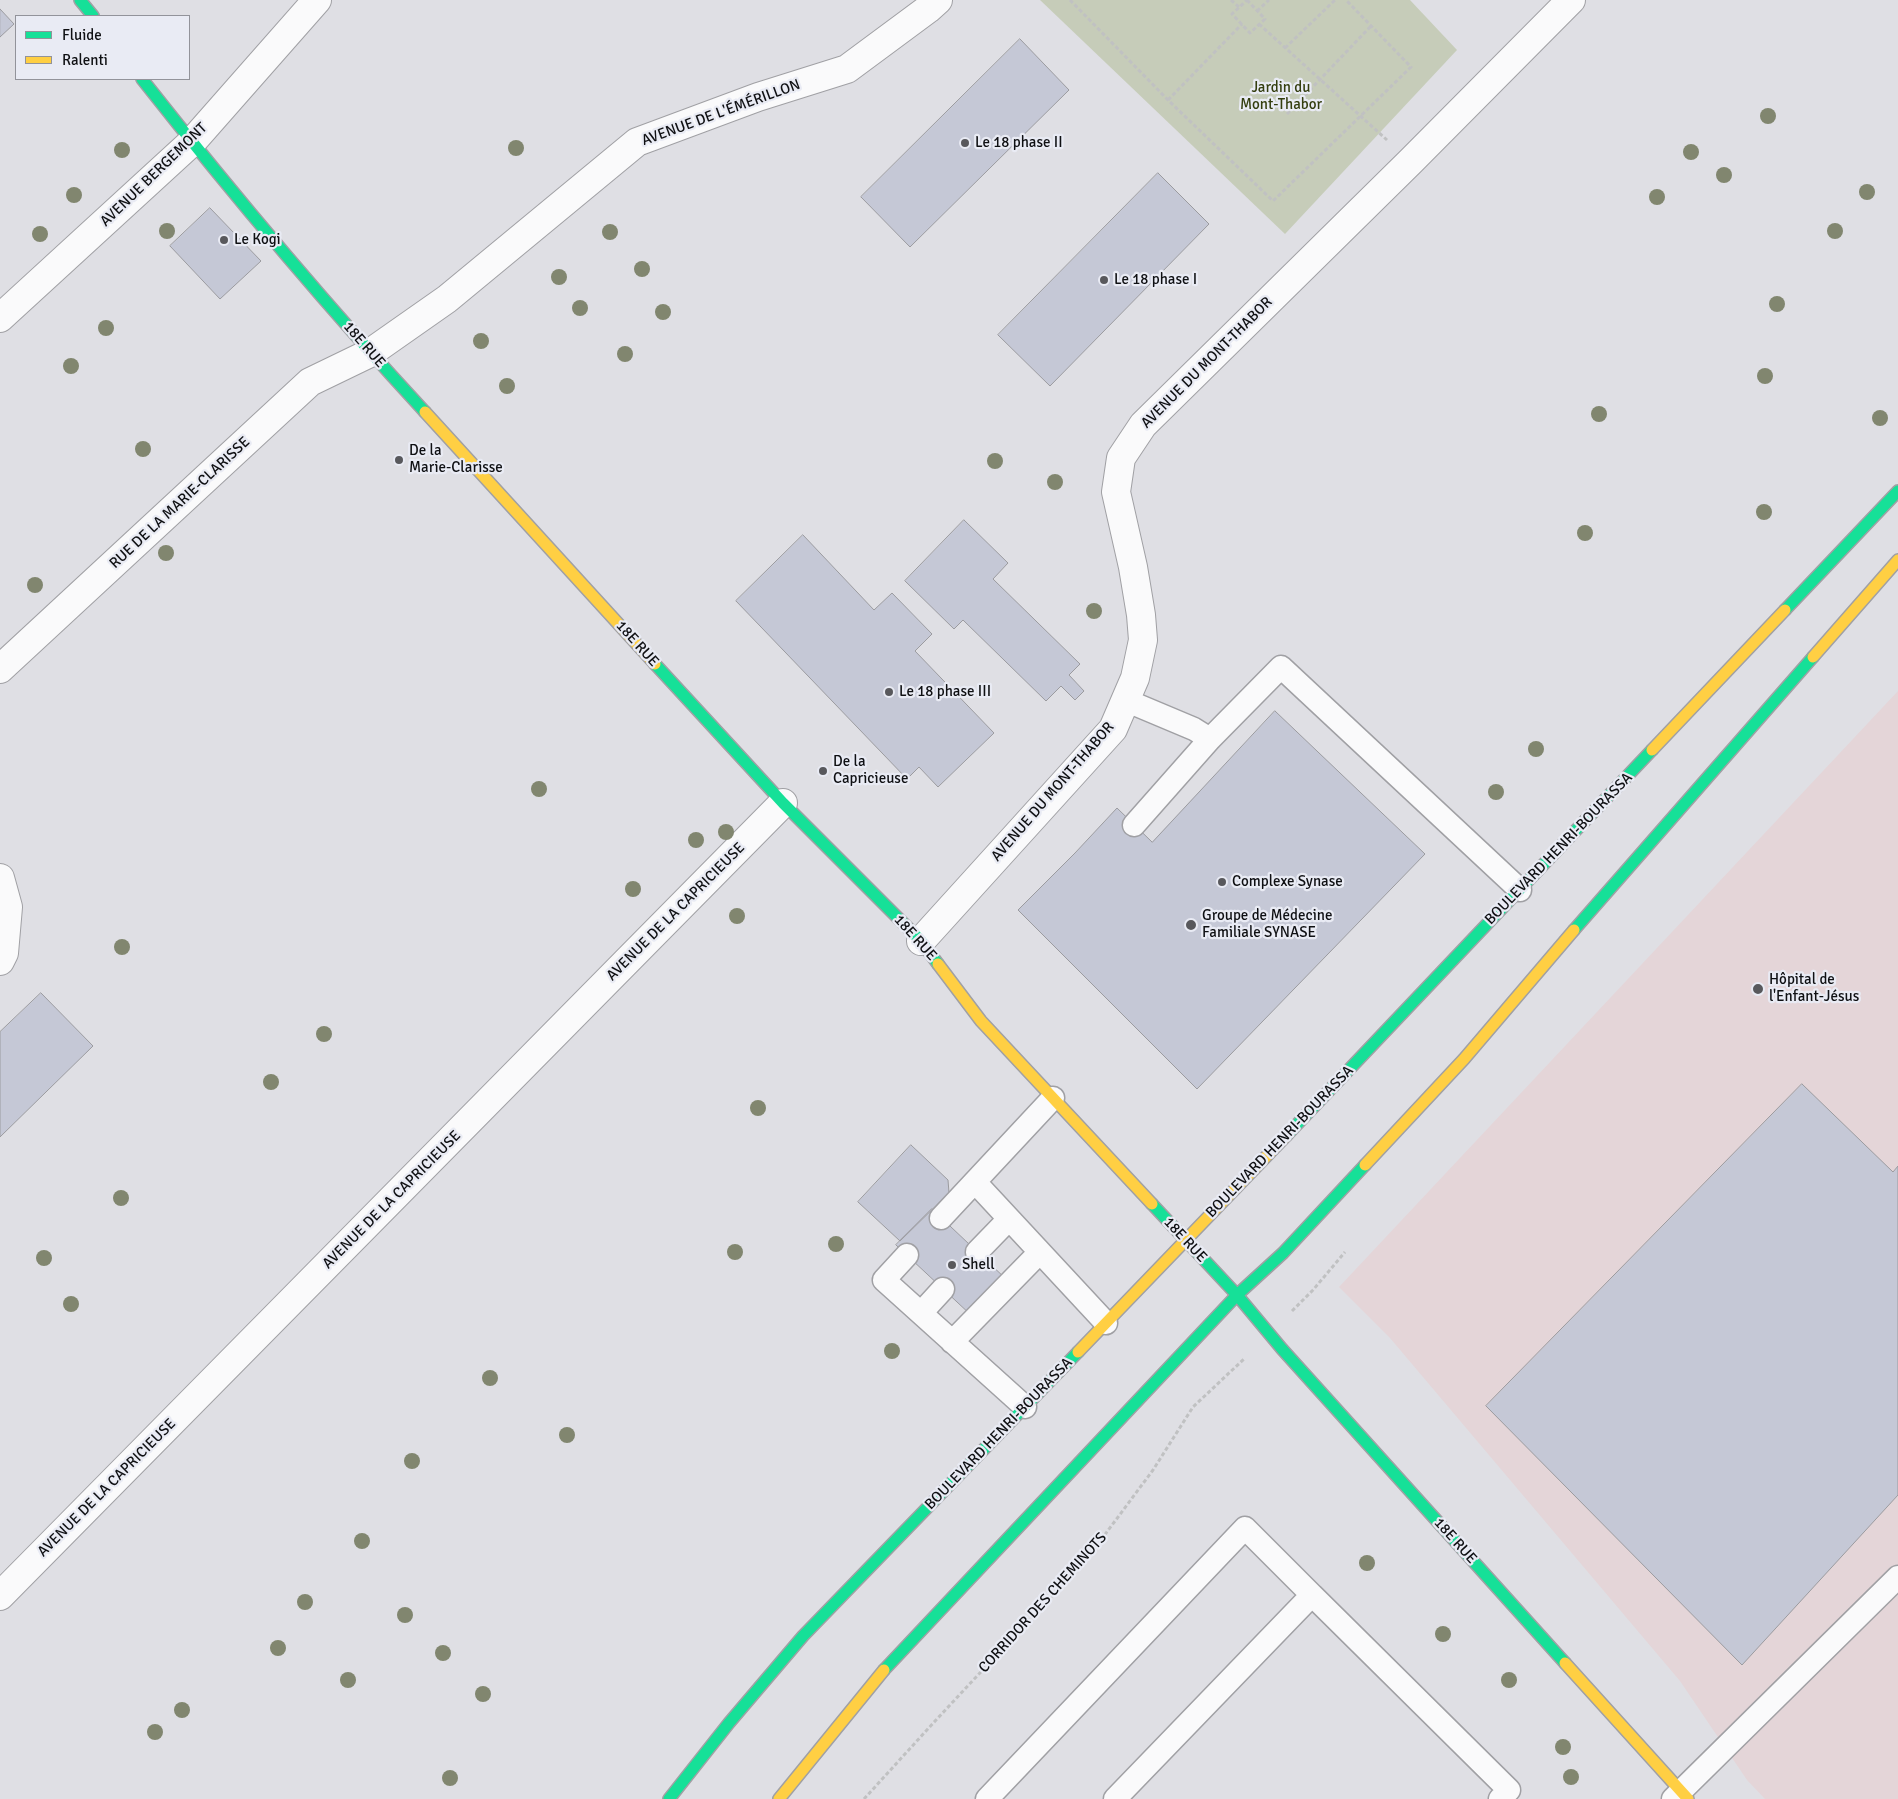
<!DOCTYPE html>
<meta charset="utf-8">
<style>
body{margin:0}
#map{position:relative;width:1898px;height:1799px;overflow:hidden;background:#dfdfe4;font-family:Signika,sans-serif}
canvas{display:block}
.legend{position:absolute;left:15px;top:15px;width:175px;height:65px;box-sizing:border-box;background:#e9ebf4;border:1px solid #92939a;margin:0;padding:6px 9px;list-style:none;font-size:15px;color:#0f1013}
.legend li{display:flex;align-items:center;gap:10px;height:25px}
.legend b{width:25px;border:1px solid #92939a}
</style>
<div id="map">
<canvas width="1898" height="1799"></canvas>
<ul class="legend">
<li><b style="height:6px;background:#16e098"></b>Fluide</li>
<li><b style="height:6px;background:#ffcf43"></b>Ralenti</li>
</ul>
</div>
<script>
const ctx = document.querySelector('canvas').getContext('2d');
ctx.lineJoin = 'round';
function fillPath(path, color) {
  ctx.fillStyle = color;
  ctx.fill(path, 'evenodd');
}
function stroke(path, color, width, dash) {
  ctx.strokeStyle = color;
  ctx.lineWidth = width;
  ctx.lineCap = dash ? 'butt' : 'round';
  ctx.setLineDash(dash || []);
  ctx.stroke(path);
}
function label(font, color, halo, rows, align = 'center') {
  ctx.font = font + ' Signika,sans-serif';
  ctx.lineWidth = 4.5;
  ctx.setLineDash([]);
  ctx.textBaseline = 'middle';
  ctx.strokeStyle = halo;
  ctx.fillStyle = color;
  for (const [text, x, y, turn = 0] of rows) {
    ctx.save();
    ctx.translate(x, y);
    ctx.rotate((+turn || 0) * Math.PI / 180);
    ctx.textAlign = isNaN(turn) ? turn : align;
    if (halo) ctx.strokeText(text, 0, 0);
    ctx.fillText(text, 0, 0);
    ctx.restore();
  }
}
fillPath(new Path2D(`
 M1898,691V1799H1765L1747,1780L1680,1681L1390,1338L1339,1287Z`), '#e4d5d8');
fillPath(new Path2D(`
 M1040,0H1410L1457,50L1285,234Z`), '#c6ccb9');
const building = new Path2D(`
 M0,9L14,24L0,37Z
 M1020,39L1069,90L910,247L861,197Z
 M1158,173L1209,224L1050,386L998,335Z
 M210,208L261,261L220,299L170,246Z
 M964,520L1008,563L993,579L1080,664L1069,675L1084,691L1075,700L1061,686L1046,701L963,620L954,629L905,581Z
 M803,535L874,610L892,593L932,634L915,651L994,733L938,787L919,767L907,779L736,601Z
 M1275,711L1425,854L1197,1089L1018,910L1075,853L1117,808L1152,842Z
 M41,993L93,1046L0,1137V1032Z
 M1802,1084L1893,1172L1898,1166V1495L1742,1665L1486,1406Z
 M911,1145L948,1180L949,1193L900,1241L858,1202Z
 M932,1209L1006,1279L972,1316L896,1245Z`);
fillPath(building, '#c5c8d6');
stroke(building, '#9b9b9f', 1);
const lane = new Path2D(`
 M1125,700L1194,729L1210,739
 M1134,825L1210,739L1281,667L1520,890
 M975,1182L1106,1323
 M941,1218L1053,1098
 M977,1252L1009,1219
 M907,1255L884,1280L1025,1407
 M921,1313L943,1289
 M952,1342L1040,1252
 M987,1799L1245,1528L1312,1595
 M1115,1799L1312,1595L1509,1790L1500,1799
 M1673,1799L1898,1577`);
const street = new Path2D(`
 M0,318L192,142L317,0
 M0,669L310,382L370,353L447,299L637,142L758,97L847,69L928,9L938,0
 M0,878L8,907L4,953L0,961
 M921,941L1113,729L1135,678L1143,640L1141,615L1133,567L1116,492L1121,458L1143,425L1411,161L1571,0
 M0,1596L783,803`);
const fast = new Path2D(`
 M80,0L93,16
 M142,79C232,193 326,305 425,412
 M1785,610L1898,491
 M655,664L783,803L921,941L938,964
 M1574,930L1813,657
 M1286,1136L1652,750
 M1152,1204L1237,1295L1282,1349L1565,1663
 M884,1670L1237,1295L1283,1253L1365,1165
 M669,1799L729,1723L803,1636L1078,1352`);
const slow = new Path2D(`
 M425,412L655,664
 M1813,657L1898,560
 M1652,750L1785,610
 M938,964L981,1021L1152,1204
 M1365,1165L1464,1059L1574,930
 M1078,1352L1286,1136
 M1565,1663L1688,1799
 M779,1799L884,1670`);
stroke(lane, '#a0a0a4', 25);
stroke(street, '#a0a0a4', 30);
stroke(fast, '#a0a0a4', 14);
stroke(slow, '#a0a0a4', 14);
stroke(new Path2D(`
 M1070,0L1168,100L1273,201L1411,67L1346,0
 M1231,0L1239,7
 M1247,0L1265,19L1250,33L1232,14Z
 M1257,11L1269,0
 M1259,24L1387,140
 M1285,48L1335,0
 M1168,100L1242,24
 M1287,114L1371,26
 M1292,1311L1313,1290L1345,1252
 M864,1799L936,1720L1089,1556L1153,1470L1193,1407L1245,1358`), '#c0c1c2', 3, [4, 2.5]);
stroke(lane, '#fafafb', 22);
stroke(street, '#fafafb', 28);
stroke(fast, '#16e098', 11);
stroke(slow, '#ffcf43', 11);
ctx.fillStyle = '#81866f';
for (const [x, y] of [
 [1768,116],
 [516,148],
 [122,150],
 [1691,152],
 [1724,175],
 [1867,192],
 [74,195],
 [1657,197],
 [167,231],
 [1835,231],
 [610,232],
 [40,234],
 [642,269],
 [559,277],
 [1777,304],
 [580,308],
 [663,312],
 [106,328],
 [481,341],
 [625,354],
 [71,366],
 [1765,376],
 [507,386],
 [1599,414],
 [1880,418],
 [143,449],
 [995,461],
 [1055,482],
 [1764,512],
 [1585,533],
 [166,553],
 [35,585],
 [1094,611],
 [1536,749],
 [539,789],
 [1496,792],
 [726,832],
 [696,840],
 [633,889],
 [737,916],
 [122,947],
 [324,1034],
 [271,1082],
 [758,1108],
 [121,1198],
 [836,1244],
 [735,1252],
 [44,1258],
 [71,1304],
 [892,1351],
 [490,1378],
 [567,1435],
 [412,1461],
 [362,1541],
 [1367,1563],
 [305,1602],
 [405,1615],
 [1443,1634],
 [278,1648],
 [443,1653],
 [348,1680],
 [1509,1680],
 [483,1694],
 [182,1710],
 [155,1732],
 [1563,1747],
 [1571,1777],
 [450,1778]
]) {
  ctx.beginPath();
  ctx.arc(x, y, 8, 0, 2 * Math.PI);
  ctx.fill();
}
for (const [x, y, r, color] of [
 [965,143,5,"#58585c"],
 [224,240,5,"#58585c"],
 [1104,280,5,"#58585c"],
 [399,460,5,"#58585c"],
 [889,692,5,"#58585c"],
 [823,771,5,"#58585c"],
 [1222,882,5,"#58585c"],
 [1191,925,6,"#58585c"],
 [1758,989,6,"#58585c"],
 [952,1265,5,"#58585c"]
]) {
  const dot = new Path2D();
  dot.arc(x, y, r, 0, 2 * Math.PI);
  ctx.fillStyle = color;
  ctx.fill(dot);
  stroke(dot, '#e9ebf4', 2);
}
label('15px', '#343e0f', '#e9ebf4', [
 ["Jardin du",1281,88],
 ["Mont-Thabor",1281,105]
]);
label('15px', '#0f1013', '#e9ebf4', [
 ["AVENUE DE L'ÉMÉRILLON",721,113,-20],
 ["AVENUE BERGEMONT",154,175,-44],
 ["18E RUE",364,345,49],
 ["AVENUE DU MONT-THABOR",1207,363,-45],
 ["RUE DE LA MARIE-CLARISSE",180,503,-43],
 ["18E RUE",637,644,48],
 ["AVENUE DU MONT-THABOR",1053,792,-49],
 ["BOULEVARD HENRI-BOURASSA",1559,849,-46],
 ["AVENUE DE LA CAPRICIEUSE",676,912,-45],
 ["18E RUE",915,938,48],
 ["BOULEVARD HENRI-BOURASSA",1280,1142,-46],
 ["AVENUE DE LA CAPRICIEUSE",392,1200,-45],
 ["18E RUE",1185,1240,47],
 ["BOULEVARD HENRI-BOURASSA",999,1434,-46],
 ["AVENUE DE LA CAPRICIEUSE",107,1488,-45],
 ["18E RUE",1455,1541,48],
 ["CORRIDOR DES CHEMINOTS",1043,1603,-48]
]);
label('15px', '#0f1013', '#e9ebf4', [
 ["Le 18 phase II",975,143],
 ["Le Kogi",234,240],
 ["Le 18 phase I",1114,280],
 ["De la",409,451],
 ["Marie-Clarisse",409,468],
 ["Le 18 phase III",899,692],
 ["De la",833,762],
 ["Capricieuse",833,779],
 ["Complexe Synase",1232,882],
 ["Groupe de Médecine",1202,916],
 ["Familiale SYNASE",1202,933],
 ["Hôpital de",1769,980],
 ["l'Enfant-Jésus",1769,997],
 ["Shell",962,1265]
], 'left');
</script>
